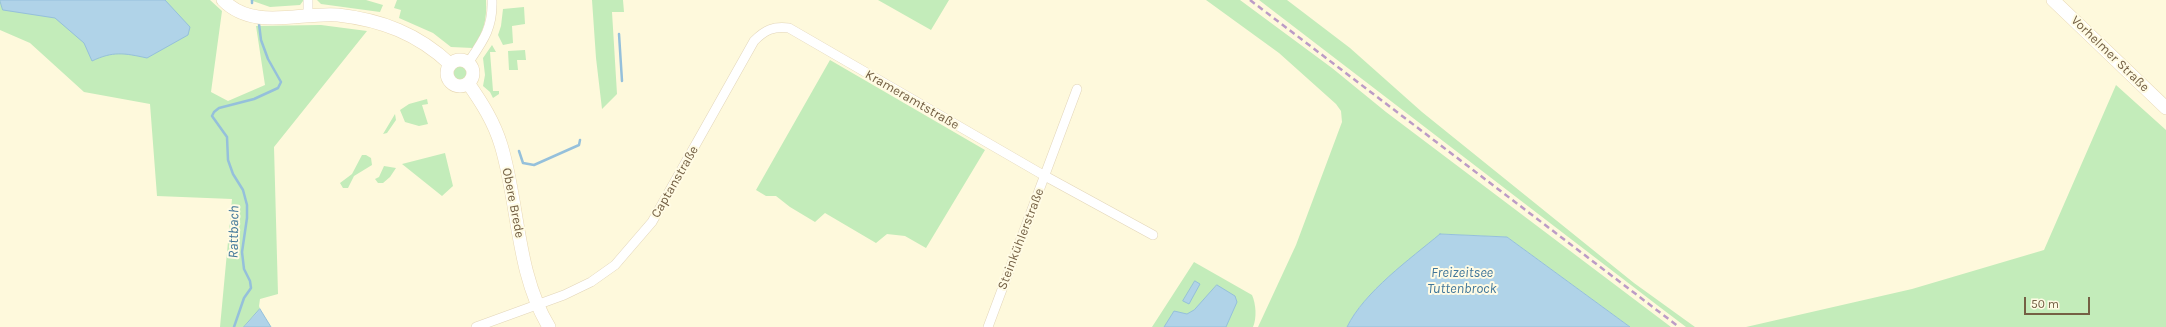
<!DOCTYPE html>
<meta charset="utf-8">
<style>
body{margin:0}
#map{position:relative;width:2166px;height:327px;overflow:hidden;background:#fef9dc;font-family:Karla,sans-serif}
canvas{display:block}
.scale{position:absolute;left:2024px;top:297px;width:66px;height:18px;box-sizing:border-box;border:2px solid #746044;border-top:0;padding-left:5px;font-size:12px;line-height:14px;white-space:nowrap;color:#746044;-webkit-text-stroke:3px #fffbe4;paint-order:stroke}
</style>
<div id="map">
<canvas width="2166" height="327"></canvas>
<div class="scale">50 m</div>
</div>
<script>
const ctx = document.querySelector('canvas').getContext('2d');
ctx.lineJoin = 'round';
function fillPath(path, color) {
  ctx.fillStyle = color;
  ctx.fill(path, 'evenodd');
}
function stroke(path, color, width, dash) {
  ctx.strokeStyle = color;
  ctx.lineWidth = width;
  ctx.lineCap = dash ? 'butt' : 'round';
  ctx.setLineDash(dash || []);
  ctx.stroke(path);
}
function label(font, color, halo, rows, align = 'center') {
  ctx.font = font + ' Karla,sans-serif';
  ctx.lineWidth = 4;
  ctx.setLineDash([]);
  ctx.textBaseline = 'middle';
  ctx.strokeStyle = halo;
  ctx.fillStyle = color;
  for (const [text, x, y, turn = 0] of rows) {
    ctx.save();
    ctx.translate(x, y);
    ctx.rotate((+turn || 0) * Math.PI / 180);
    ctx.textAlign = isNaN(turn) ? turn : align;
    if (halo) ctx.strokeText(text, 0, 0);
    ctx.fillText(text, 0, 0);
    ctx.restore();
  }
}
fillPath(new Path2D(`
 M0,0H210L222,11L211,92L228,101L265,85L256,26L321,25L367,31L274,147L278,294L260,299L259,306L260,309L244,327H220L232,199L157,196L150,104L84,92L30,43L0,30Z
 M250,0H303V1L300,5L270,7Z
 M317,0H366L383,5L380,12L321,4Z
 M397,0H486C487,20 484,31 473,48L451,47L433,33L399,18L401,10L394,8Z
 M592,0H623L624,12H612L617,94L602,109L596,58Z
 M878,0H949L931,30Z
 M1206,0H1240L1332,68L1386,112L1671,327H1630L1507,237L1441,234C1411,259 1364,292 1347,327H1258L1296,245L1342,122L1341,111L1336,104L1279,53Z
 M1259,0H1287L1350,48L1422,112L1634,283L1695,327H1686L1657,305Z
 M524,7L525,24L512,26L513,43L503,45L498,35L501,26L503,9Z
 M492,45L496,52H490L493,91H499V94L493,98L490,92L483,86L485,75L483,58Z
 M525,50L526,60H517L518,70H509L508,51Z
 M830,60L985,150L926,248L905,236L887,234L876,243L825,213L815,222L790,207L776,196H766L756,190Z
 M452 73a8 8 0 1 1 16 0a8 8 0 1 1-16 0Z
 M2116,85L2166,130V327H1746L1912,289L2044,250Z
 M427,99L428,104L422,105L428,124L419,126L405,122L400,110L409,104Z
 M395,114L396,120L387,133L383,134Z
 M445,153L453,186L442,196L402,164Z
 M362,155H366L371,158L372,165L354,176L348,188H343L340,183L352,174Z
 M384,166L396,168L390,177L383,183H378L375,179L379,177Z
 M1194,262L1252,295C1256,304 1257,318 1253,327H1152Z`), '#c3ecba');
const water = new Path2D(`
 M0,0H165L190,27L188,35L147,58C124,53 113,51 92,61L84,43L55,18L3,10Z
 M1440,234L1507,237L1630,327H1347C1364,292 1410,259 1440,234Z
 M1195,281L1200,284L1189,304L1183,301Z
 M1217,285L1235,296L1237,302L1226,327H1164L1174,311L1187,314L1194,310Z
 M260,309L271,327H244Z`);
fillPath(water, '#b0d3e8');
stroke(water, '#95c0db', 1);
stroke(new Path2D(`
 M252,3V0
 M619,34L622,81
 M519,151L523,163L534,165L579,145L580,140
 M234,327L244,298L251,288L250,281L244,269L242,252L247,218V205L243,190L233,174L228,160L227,137L212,116L214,112L219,108L254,99L278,88L281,82L268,59L261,40L259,24`), '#95c0db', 2.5);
const street = new Path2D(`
 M308,0V15
 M468,63C483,41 493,28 492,0
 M476,327L564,295L591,282L615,265L652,222L754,41C765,30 773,26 789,28L1045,176L1153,235
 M988,327L1077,89`);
const secondary = new Path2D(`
 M223,0C253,31 300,12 338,15C382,20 418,34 450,64
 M2053,0L2166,108
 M447 73a13 13 0 1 1 26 0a13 13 0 1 1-26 0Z
 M468,83C482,103 494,122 501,145C519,204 516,273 549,327`);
stroke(street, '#e2d5b8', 10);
stroke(secondary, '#e8d8b5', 14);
stroke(street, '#fff', 9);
stroke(secondary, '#fff', 13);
stroke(new Path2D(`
 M1250,0L1679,327`), '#bc9cc6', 2.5, [6, 4]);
label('13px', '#746044', '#fffbe4', [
 ["Vorhelmer Straße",2110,54,44],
 ["Krameramtstraße",912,100,30],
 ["Captanstraße",675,182,-60],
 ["Obere Brede",513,203,79],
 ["Steinkühlerstraße",1021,239,-69]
]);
label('italic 14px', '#407699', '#fffbe4', [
 ["Rattbach",234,232,-89],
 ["Freizeitsee",1462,273],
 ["Tuttenbrock",1462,289]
]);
</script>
